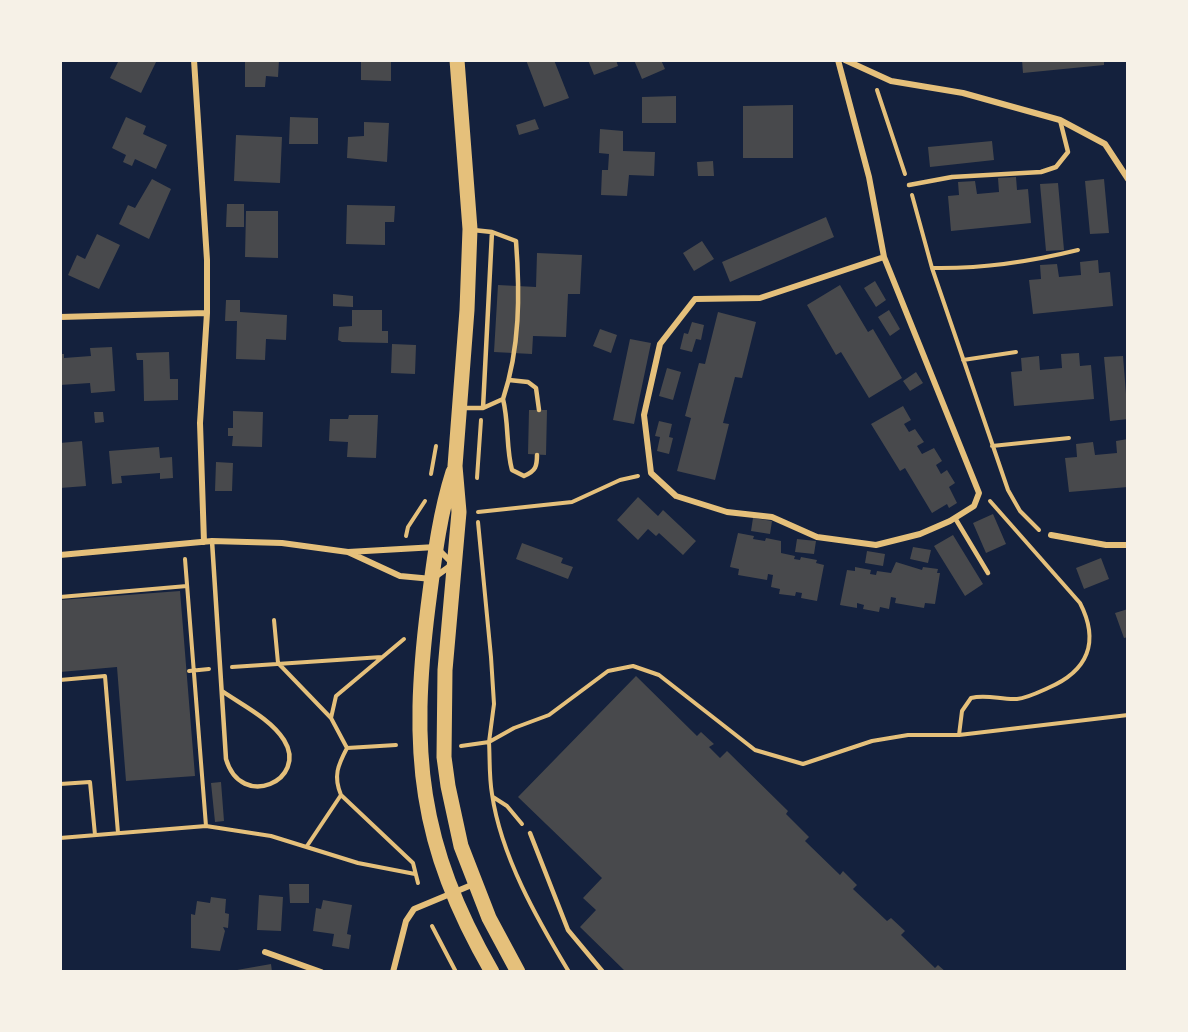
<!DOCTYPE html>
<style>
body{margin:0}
#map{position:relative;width:1188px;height:1032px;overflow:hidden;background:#14213d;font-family:"PT Sans Narrow",sans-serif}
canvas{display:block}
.frame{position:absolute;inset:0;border:62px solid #f6f1e7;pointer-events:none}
</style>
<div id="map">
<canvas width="1188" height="1032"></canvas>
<div class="frame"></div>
</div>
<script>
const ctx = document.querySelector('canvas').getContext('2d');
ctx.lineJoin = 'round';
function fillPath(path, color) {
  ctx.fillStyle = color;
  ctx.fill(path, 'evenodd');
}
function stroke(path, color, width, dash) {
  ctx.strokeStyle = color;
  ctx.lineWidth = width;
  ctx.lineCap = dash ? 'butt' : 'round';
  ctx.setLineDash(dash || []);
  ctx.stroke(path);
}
fillPath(new Path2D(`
 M119,60H157L141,93L110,78Z
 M245,60H279L278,77L266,76L265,87H245Z
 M361,60H391V81L361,80Z
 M526,60H554L569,98L544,107Z
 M588,60H616L618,66L594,75Z
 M634,60H661L665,69L642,79Z
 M1022,60H1104V65L1023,73Z
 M676,96V123H642V97Z
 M793,105V158H743V106Z
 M126,117L146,126L143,134L167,145L156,169L135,159L132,166L123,162L126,155L112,148Z
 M290,117L318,118V144H289Z
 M535,119L539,129L519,135L516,125Z
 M364,122L389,123L387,162L347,158L348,137L364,136Z
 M600,129L623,131V151L655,152L654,176L629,175L627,196L601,195L602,170H608L609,154L599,153Z
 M236,135L282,137L280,183L234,181Z
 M992,141L994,160L930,167L928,147Z
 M713,161L714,176H698L697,162Z
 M1016,177L1017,190L1028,189L1031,223L951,231L948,196L959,195L958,182L975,181L977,194L999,192L998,178Z
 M152,179L171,189L149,239L119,224L128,205L135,208Z
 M1104,179L1109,233L1090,234L1085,181Z
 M1058,183L1064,250L1046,251L1040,184Z
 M227,204H244V227H226Z
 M347,205L395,206L394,222H385V245L346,244Z
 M246,211H278V258L245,257Z
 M826,217L834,237L730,282L722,262Z
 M97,234L120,245L99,289L68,275L77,255L85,259Z
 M702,241L714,259L694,271L683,253Z
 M537,253L582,255L580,294H568L566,337L533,336L532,354L494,352L498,285L536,287Z
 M1098,260L1099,273L1110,272L1113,306L1033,314L1029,280L1041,279L1040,265L1057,264L1059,277L1081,275L1080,262Z
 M875,281L886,300L876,307L864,288Z
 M840,285L868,332L873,329L902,378L869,398L841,352L836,355L807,305Z
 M333,294L353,296V307L333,306Z
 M226,300H240V312L287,315L286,340L266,339L265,360L236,359L237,321H225Z
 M352,310H382V331H388V343L342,342L338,340L339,327L352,326Z
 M889,310L900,329L890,336L878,317Z
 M718,312L756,322L742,378L735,377L723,423L729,424L715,480L677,471L691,418L685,416L699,363L705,364Z
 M692,322L704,325L701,340L696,339L692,352L680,349L684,333L688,334Z
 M600,329L617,335L611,353L593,346Z
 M630,339L651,343L634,424L613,420Z
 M392,344L416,345L415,374L391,373Z
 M112,347L115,391L91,393L90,383L60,385V354H64V358L91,356L90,348Z
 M169,352L170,379H178V400L144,401L143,360H137L136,353Z
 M1079,353L1080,366L1091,365L1094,399L1014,406L1011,372L1022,371L1021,358L1039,356L1040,370L1062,368L1061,354Z
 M1123,356L1128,419L1110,421L1104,357Z
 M667,368L681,372L673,400L659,396Z
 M916,372L923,383L910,391L903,381Z
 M903,406L911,420L904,424L909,432L915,429L924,442L917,446L922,454L934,448L942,461L936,465L941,474L947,470L955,483L949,487L957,503L949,508L947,504L932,513L905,468L900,471L871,424Z
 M529,410H547L546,455L528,454Z
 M233,411L263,412L262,447L232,446L233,436H228V428H233Z
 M94,412H103L104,422L95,423Z
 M349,415H378L376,458L347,457L348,442L329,441L330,419H348Z
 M659,421L672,424L669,437L673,438L669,454L657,451L660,437L655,436Z
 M1128,439V487L1069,492L1065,458L1077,457L1076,444L1093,442L1095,455L1117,453L1116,441Z
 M82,441L86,486L60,488V443Z
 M159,447L160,458L172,457L173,478L160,479V473L121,476L122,483L112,484L109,451Z
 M216,462L233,463L232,491H215Z
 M638,497L658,516L663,510L696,541L683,555L659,533L656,536L648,529L638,540L617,520Z
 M993,514L1006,544L986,553L973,523Z
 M753,518L772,521L770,534L751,531Z
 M738,533L754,536L753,539L765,541L766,538L781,541V553L795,556L794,559L800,560L801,557L817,560L816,563L824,565L817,601L801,598L802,593L796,592L795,596L779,594L780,589L771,587L773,575L768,574L767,580L738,575L739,569L730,567Z
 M953,535L983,584L965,596L934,546Z
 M797,539L816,541L814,554L795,552Z
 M522,543L563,558L561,563L573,567L568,579L516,559Z
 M913,547L931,550L928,563L910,559Z
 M867,551L885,554L883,566L865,563Z
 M1101,558L1109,579L1084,589L1076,568Z
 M896,562L922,570L923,567L938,569L937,573H940L935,604L925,603L924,608L895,603L896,598L891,597L889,609L880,607L879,612L863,609L864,605L857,603V608L840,605L847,570L855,571V567L871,570L870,574L876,575L877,571L891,573Z
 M180,591L195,776L126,781L117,667L60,672V600Z
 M1128,609V637L1124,638L1115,613Z
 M636,676L697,736L701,732L714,744L709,747L720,758L727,751L788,811L786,814L809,837L805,841L840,875L843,871L857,885L853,889L887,921L891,918L905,931L901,935L935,968L938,965L946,972H626L580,927L596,910L583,898L602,878L518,797Z
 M221,782L224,821L215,822L211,783Z
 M289,884H309V903H290Z
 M259,895L283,897L281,931L257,930Z
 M211,897L226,899L225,913L229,914L228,928L223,927L225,931L220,951L191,948V914L195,915L197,901L210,903Z
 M323,900L352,905L347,934L351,935L349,949L332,946L334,934L313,931L316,908L321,909Z
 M271,964L272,972H238L237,970Z`), '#48494c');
stroke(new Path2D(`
 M877,90L905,174
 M912,195L932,268L1008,490L1020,511L1039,530
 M932,268C982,269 1029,262 1078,250
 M963,360L1016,352
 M992,446L1069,438
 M431,474L436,446
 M477,478L481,420
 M478,512L572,502L620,480L638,476
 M406,536L408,527L425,501
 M185,559L206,826L271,836L358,863L415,874
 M60,597L187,586
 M274,620L278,663L331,718
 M404,639L336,696L331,718L347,748C338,765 333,776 341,795L413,863L418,883
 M232,667L382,657
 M189,671L209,669
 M60,680L105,676L118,833
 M959,735L962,711L971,698C987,694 1001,700 1017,699C1027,698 1039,692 1048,688C1088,671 1100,642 1080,603L990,501
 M461,746L489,742L494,704L491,657L478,522
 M347,748L396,745
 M60,784L90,782L95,835
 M493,797L507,806L522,824
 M60,838L206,826
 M307,846L341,795
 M432,926L456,972
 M569,972C537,919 501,856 492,794C489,777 490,759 489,742L514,728L549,715L608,671L633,666L659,675L755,750L803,764L872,741L908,735H959L1128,715`), '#e5c07b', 4);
stroke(new Path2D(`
 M909,185L952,177L1041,172L1056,167L1068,152L1060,120
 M473,230L492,232L516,241C520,294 520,348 503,399L483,408L492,232
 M509,380L528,382L536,388L539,410
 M503,399C509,423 506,449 512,470L524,476C536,471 537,466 537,455
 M463,408H483
 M955,518L988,573
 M212,541L226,759C241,811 309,780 284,740C271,719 242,705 222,691
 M530,833L568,930L603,972`), '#e5c07b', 4.5);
stroke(new Path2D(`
 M194,60L207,260V313L200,423L204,542
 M838,60L869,177L884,257L979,493L974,506L950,521L920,534L876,545L817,537L772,517L727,512L676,496L651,473L644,415L660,344L695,299L760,298L884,257
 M845,60L891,81L963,93L1060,120L1105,144L1128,179
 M60,317L207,313
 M1051,535L1106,545H1128
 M60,555L212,541L282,543L348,552L436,547L453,564L432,579L400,576L348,552
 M265,952L321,972
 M393,972L406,921L414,909L474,884`), '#e5c07b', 6);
stroke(new Path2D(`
 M457,60L470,229L467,310L455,466L459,512L445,670L444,757L448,786L461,846L489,918L518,972
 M453,472C439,516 434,561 428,607C410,751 418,844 492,972`), '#e5c07b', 15);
</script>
